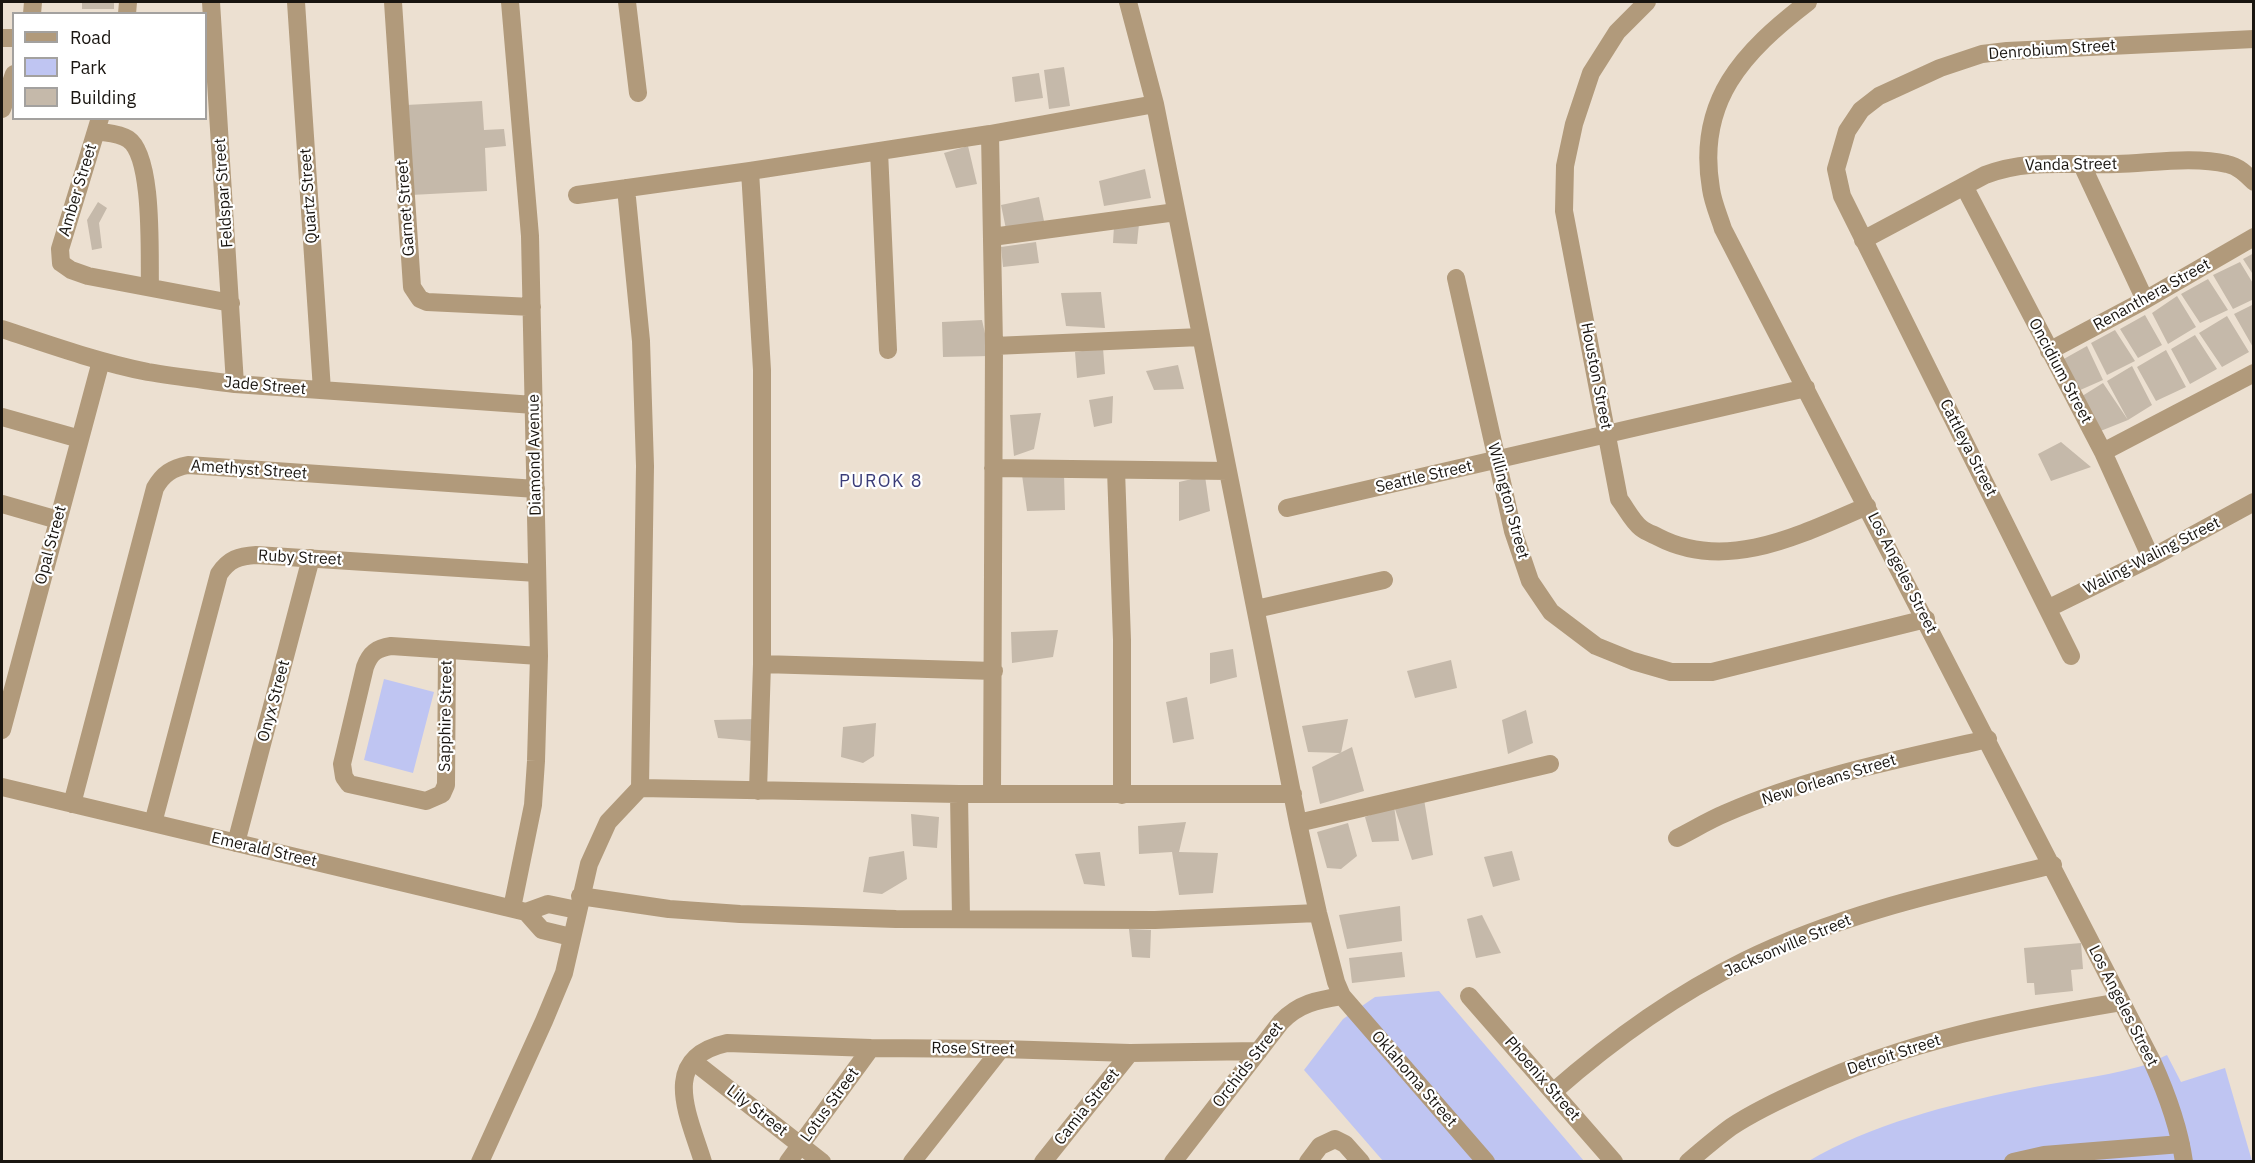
<!DOCTYPE html>
<style>
body{margin:0}
#map{position:relative;width:2255px;height:1163px;overflow:hidden;background:#ece0d1;font-family:"IBM Plex Sans",sans-serif}
canvas{display:block}
.frame{position:absolute;inset:0;border:3px solid #191510;pointer-events:none}
.legend{position:absolute;left:12px;top:12px;width:195px;height:108px;box-sizing:border-box;background:#fff;border:2px solid #a3a19f;margin:0;padding:8px 10px;list-style:none;font-size:18px;color:#191510}
.legend li{display:flex;align-items:center;gap:12px;height:30px}
.legend b{width:30px;border:2px solid #a3a19f}
</style>
<div id="map">
<canvas width="2255" height="1163"></canvas>
<div class="frame"></div>
<ul class="legend">
<li><b style="height:8px;background:#b19a7b"></b>Road</li>
<li><b style="height:16px;background:#bfc5f2"></b>Park</li>
<li><b style="height:16px;background:#c5b9aa"></b>Building</li>
</ul>
</div>
<script>
const ctx = document.querySelector('canvas').getContext('2d');
ctx.lineJoin = 'round';
function fillPath(path, color) {
  ctx.fillStyle = color;
  ctx.fill(path, 'evenodd');
}
function stroke(path, color, width, dash) {
  ctx.strokeStyle = color;
  ctx.lineWidth = width;
  ctx.lineCap = dash ? 'butt' : 'round';
  ctx.setLineDash(dash || []);
  ctx.stroke(path);
}
function label(font, color, halo, rows, align = 'center') {
  ctx.font = font + ' "IBM Plex Sans",sans-serif';
  ctx.lineWidth = 4.5;
  ctx.setLineDash([]);
  ctx.textBaseline = 'middle';
  ctx.strokeStyle = halo;
  ctx.fillStyle = color;
  for (const [text, x, y, turn = 0] of rows) {
    ctx.save();
    ctx.translate(x, y);
    ctx.rotate((+turn || 0) * Math.PI / 180);
    ctx.textAlign = isNaN(turn) ? turn : align;
    if (halo) ctx.strokeText(text, 0, 0);
    ctx.fillText(text, 0, 0);
    ctx.restore();
  }
}
fillPath(new Path2D(`
 M384,679L434,692L413,773L364,760Z
 M1439,991L1584,1161H1383L1304,1070L1343,1019L1375,997Z
 M2167,1055L2181,1082L2225,1068L2252,1161L1807,1162C1872,1124 1947,1105 2020,1090C2059,1081 2099,1078 2138,1067C2148,1065 2158,1059 2167,1055Z`), '#bfc5f2');
fillPath(new Path2D(`
 M82,2H114V9H82Z
 M1064,67L1070,106L1049,109L1044,70Z
 M1039,73L1043,98L1015,102L1012,77Z
 M482,101L484,130L504,129L506,146L485,148L487,191L411,195L406,105Z
 M968,146L977,184L956,188L944,153Z
 M1145,169L1151,198L1104,206L1099,181Z
 M1039,197L1044,221L1006,229L1001,205Z
 M98,202L107,208L99,223L102,248L92,250L87,220Z
 M1139,224L1137,244L1113,243L1114,226Z
 M1036,242L1039,263L1003,267L1001,247Z
 M2254,253V276L2243,259Z
 M2240,262L2254,285V299L2233,309L2213,275Z
 M2208,279L2228,310L2200,323L2181,294Z
 M1101,292L1105,328L1066,326L1061,293Z
 M2177,296L2196,327L2168,344L2152,313Z
 M2254,304V349L2234,314Z
 M2145,315L2162,345L2138,358L2120,329Z
 M2227,316L2249,352L2222,367L2199,333Z
 M982,320L990,356L943,357L942,322Z
 M2115,330L2135,361L2107,375L2091,343Z
 M2195,335L2217,369L2190,384L2171,349Z
 M2087,346L2103,380L2078,391L2062,360Z
 M1103,348L1105,374L1077,378L1075,352Z
 M2166,350L2186,387L2156,401L2137,367Z
 M1178,365L1184,389L1154,390L1146,371Z
 M2132,366L2152,405L2128,420L2098,432L2079,398L2103,383L2128,420L2107,381Z
 M1113,396L1112,423L1094,427L1089,400Z
 M1041,413L1034,449L1014,456L1010,415Z
 M2061,442L2091,467L2051,481L2038,454Z
 M1064,474L1065,510L1027,511L1022,475Z
 M1205,476L1210,511L1179,521V482Z
 M1058,630L1053,657L1012,663L1011,632Z
 M1233,649L1237,677L1210,684V653Z
 M1451,660L1457,688L1415,698L1407,671Z
 M1187,697L1194,739L1173,743L1166,702Z
 M1526,710L1533,743L1508,754L1502,720Z
 M756,719L752,741L718,738L714,720Z
 M1348,719L1341,753L1308,752L1302,726Z
 M876,723L874,756L863,763L841,757L843,727Z
 M1352,747L1364,791L1320,804L1312,767Z
 M1424,799L1433,855L1412,860L1394,806Z
 M1394,806L1399,841L1372,842L1365,817Z
 M911,814L939,817L937,848L913,846Z
 M1186,822L1179,852L1218,853L1213,893L1179,895L1172,852L1139,854L1138,826Z
 M1348,823L1357,856L1341,869L1327,868L1317,832Z
 M904,851L907,879L882,894L863,892L869,857Z
 M1512,851L1520,880L1493,887L1484,857Z
 M1100,852L1105,886L1084,884L1075,854Z
 M1400,906L1402,941L1347,949L1339,915Z
 M1482,915L1501,953L1476,958L1467,919Z
 M1129,929L1151,930L1150,958L1132,957Z
 M2081,943L2083,969L2071,970L2073,991L2035,995L2034,983H2027L2024,948Z
 M1402,952L1405,977L1352,983L1349,958Z`), '#c5b9aa');
stroke(new Path2D(`
 M211,2L235,384
 M296,2L322,390
 M393,2L412,287L420,299L427,302L532,307
 M510,2L530,236L539,656L536,761L533,805L512,908
 M627,2L638,93
 M1128,2L1155,104L1298,823L1318,913L1336,982L1342,996L1486,1162
 M1647,2L1617,32L1591,73L1574,124L1565,166L1564,211L1619,499C1626,508 1632,521 1641,528C1646,532 1652,534 1658,537C1727,573 1802,534 1867,506
 M1808,2C1743,52 1696,101 1711,189C1713,203 1719,216 1723,229L2152,1061C2167,1094 2179,1126 2184,1162
 M32,14L33,2
 M127,14L128,2
 M2,38H14
 M2,109L14,74
 M100,118L60,249L61,263L71,270L88,276L231,303
 M96,131C106,133 119,133 128,139C154,156 149,256 150,287
 M990,134L994,346L992,794
 M879,151L888,350
 M2082,165L2145,300
 M750,171L762,370V664L758,791
 M1964,186L2103,452L2151,558
 M626,188L641,341L645,466L640,788
 M577,195L750,171L990,134L1155,104
 M992,237L1176,212
 M1863,240L1985,175C2030,158 2070,166 2117,164C2151,163 2194,156 2227,164C2238,166 2246,174 2254,182
 M1456,278L1513,531L1530,581L1551,612L1596,646L1633,661L1671,672H1712L1926,619
 M2,329C50,345 98,362 148,372C177,377 206,380 235,384L534,405
 M994,346L1201,337
 M2049,351L2145,300L2254,237
 M2,417L80,439
 M2103,452L2254,373
 M993,468L1228,471
 M1116,470L1122,640V795
 M2,504L58,520
 M1287,508L1806,388
 M2049,608L2151,558L2254,502
 M1256,609L1384,580
 M447,650L446,785L442,794L426,801L349,784L344,777L342,764L365,667C370,653 377,648 391,646L539,656
 M2071,656L1842,196L1836,169L1847,131L1861,110L1879,96L1940,68L1982,54L2007,51L2254,39
 M762,664L994,671
 M2,730L101,361
 M2,787L526,912L548,904L577,910
 M959,794L961,918
 M72,804L155,488C163,474 172,468 188,465L536,489
 M153,823L219,574C229,559 239,556 256,555L537,573
 M1298,823L1550,764
 M1677,838C1693,830 1709,820 1726,813C1809,777 1900,759 1988,739
 M236,843L311,558
 M580,896L669,909L740,914L896,919L1155,920L1318,913
 M526,912L542,930L571,937
 M1469,996L1614,1162
 M693,1061L822,1162
 M1553,1092C1611,1041 1675,995 1744,961C1841,913 1949,890 2053,865
 M480,1162L544,1021L564,973L589,864L608,822L640,788L959,794H1293
 M703,1162C689,1116 658,1058 727,1043L871,1048L1001,1049L1130,1053L1259,1051
 M788,1162L871,1048
 M912,1162L1001,1049
 M1043,1162L1130,1053
 M1173,1162L1281,1022C1299,1003 1318,1000 1342,996
 M1308,1162L1320,1146L1335,1139L1345,1144L1361,1162
 M1688,1162C1702,1150 1716,1138 1731,1127C1755,1111 1781,1099 1808,1087C1907,1041 2014,1020 2121,1002
 M2013,1162L2044,1155L2181,1144`), '#b19a7b', 18);
label('16px', '#191510', '#fff', [
 ["Denrobium Street",2052,50,-4],
 ["Vanda Street",2071,165,-1],
 ["Amber Street",78,190,-73],
 ["Feldspar Street",224,193,-94],
 ["Quartz Street",309,196,-94],
 ["Garnet Street",406,208,-94],
 ["Renanthera Street",2152,295,-29],
 ["Oncidium Street",2060,371,62],
 ["Houston Street",1596,376,79],
 ["Jade Street",265,386,5],
 ["Cattleya Street",1968,448,63],
 ["Diamond Avenue",535,455,-91],
 ["Amethyst Street",249,470,4],
 ["Seattle Street",1424,477,-13],
 ["Willington Street",1508,501,75],
 ["Opal Street",51,545,-75],
 ["Waling-Waling Street",2152,556,-27],
 ["Ruby Street",300,558,3],
 ["Los Angeles Street",1902,573,63],
 ["Onyx Street",274,701,-75],
 ["Sapphire Street",446,716,-89],
 ["New Orleans Street",1829,780,-17],
 ["Emerald Street",264,850,13],
 ["Jacksonville Street",1788,946,-23],
 ["Los Angeles Street",2123,1006,63],
 ["Rose Street",973,1049,1],
 ["Detroit Street",1894,1055,-18],
 ["Orchids Street",1248,1065,-52],
 ["Oklahoma Street",1414,1079,49],
 ["Phoenix Street",1542,1079,49],
 ["Lotus Street",830,1105,-54],
 ["Camia Street",1087,1107,-51],
 ["Lily Street",757,1111,38]
]);
ctx.letterSpacing = '1.5px';
label('18px', '#3a3c78', '#fff', [
 ["PUROK 8",881,482]
]);
ctx.letterSpacing = '0px';
</script>
